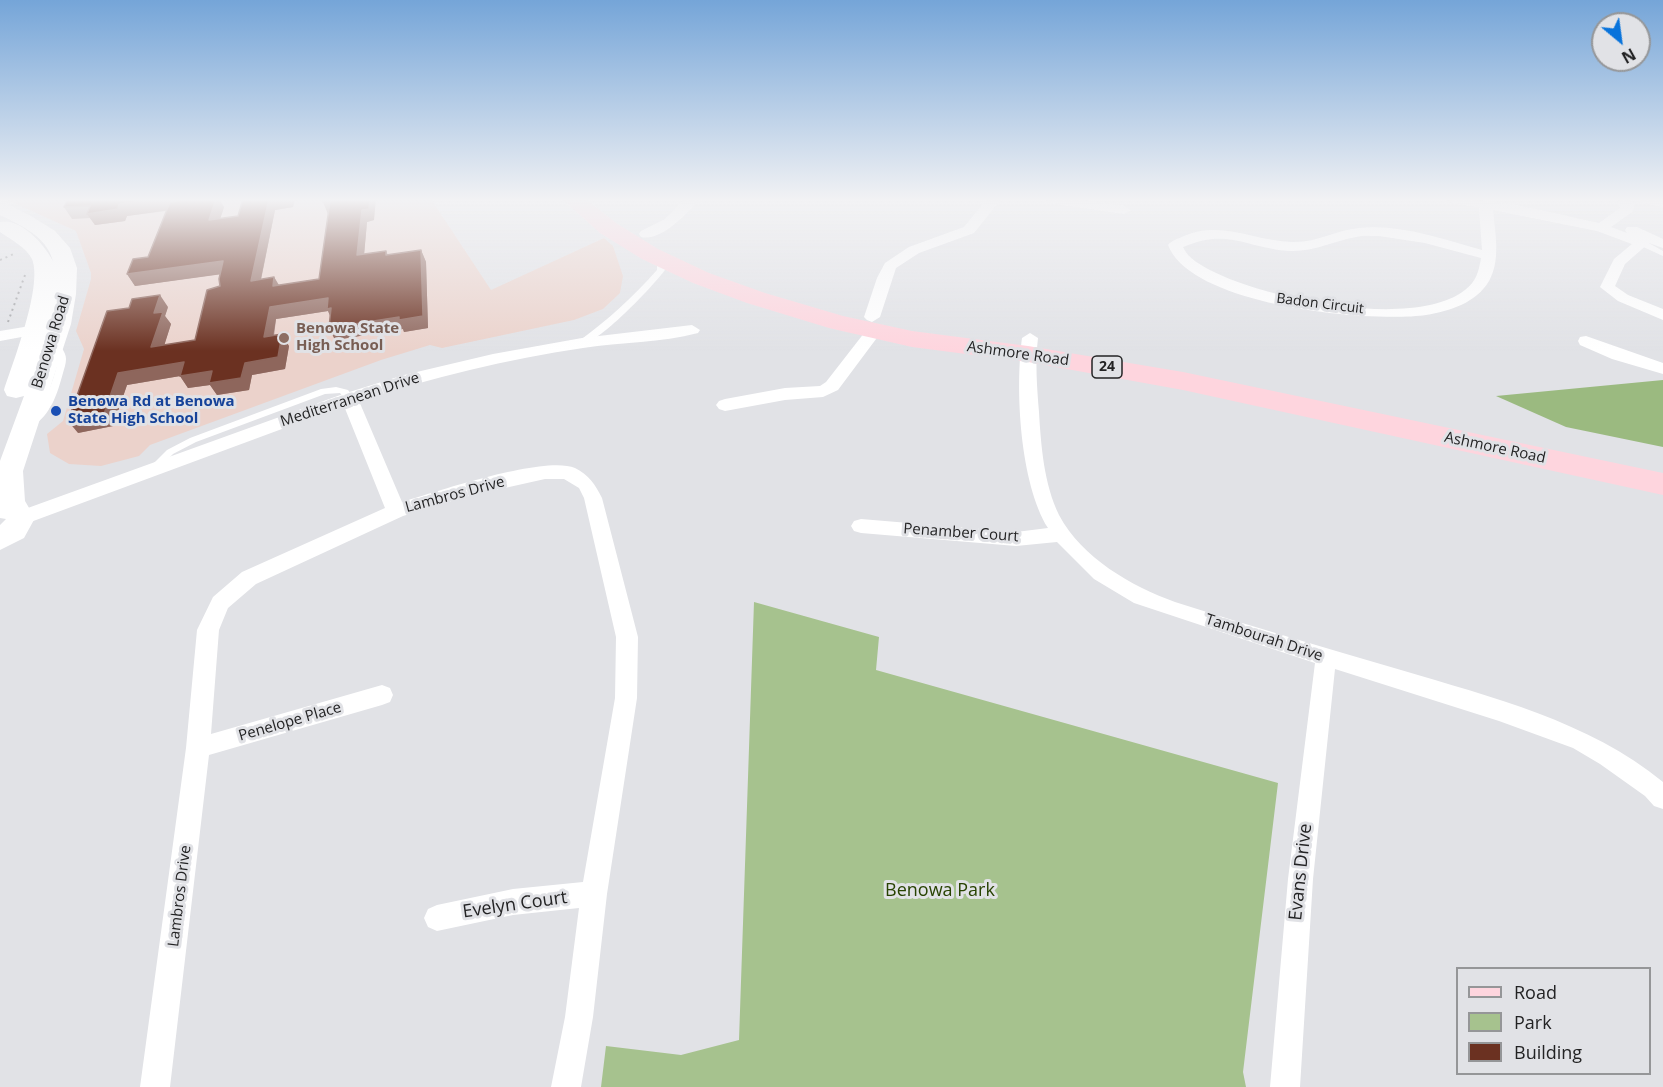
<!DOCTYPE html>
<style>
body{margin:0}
#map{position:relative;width:1663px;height:1087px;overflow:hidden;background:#e1e2e6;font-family:"Open Sans",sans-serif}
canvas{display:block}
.legend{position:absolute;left:1456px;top:967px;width:195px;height:108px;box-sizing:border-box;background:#e1e2e6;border:2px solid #959698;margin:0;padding:8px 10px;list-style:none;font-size:18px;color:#232324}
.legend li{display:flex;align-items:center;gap:12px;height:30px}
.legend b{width:30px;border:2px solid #959698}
.north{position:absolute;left:1591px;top:12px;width:60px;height:60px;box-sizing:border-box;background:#e1e2e6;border:2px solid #959698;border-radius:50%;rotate:151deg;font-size:16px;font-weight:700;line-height:24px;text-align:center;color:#232324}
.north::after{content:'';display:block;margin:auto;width:21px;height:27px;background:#0873db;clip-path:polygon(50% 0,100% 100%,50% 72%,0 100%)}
</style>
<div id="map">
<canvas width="1663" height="1087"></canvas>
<ul class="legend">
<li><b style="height:8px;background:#fed5de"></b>Road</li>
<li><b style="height:16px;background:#a6c28e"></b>Park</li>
<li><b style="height:16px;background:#6b3121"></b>Building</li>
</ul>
<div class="north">N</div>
</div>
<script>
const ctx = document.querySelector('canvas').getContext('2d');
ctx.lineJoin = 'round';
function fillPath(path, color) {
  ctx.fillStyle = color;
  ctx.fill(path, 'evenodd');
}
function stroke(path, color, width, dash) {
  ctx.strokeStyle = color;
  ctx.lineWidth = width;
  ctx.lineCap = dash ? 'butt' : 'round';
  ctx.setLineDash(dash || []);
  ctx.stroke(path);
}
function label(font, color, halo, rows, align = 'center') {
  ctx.font = font + ' "Open Sans",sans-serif';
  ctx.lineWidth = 6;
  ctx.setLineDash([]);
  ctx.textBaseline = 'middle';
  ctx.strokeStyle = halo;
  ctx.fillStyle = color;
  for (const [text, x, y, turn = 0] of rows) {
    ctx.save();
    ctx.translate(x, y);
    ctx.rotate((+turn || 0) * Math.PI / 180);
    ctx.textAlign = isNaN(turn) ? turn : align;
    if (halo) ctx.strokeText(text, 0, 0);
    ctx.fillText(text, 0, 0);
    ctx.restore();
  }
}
fillPath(new Path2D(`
 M5,199H431L491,290L604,238L613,246L623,276L620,293L603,309L574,320L442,348L430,345L381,360L150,445L139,456L101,466L69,464L50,453L47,434L63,421L84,349L76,331L91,279V273L76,231Z`), '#ebd2cb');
fillPath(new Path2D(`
 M754,602L879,637L876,670L1278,783L1243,1072L1246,1087H601L606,1046L681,1055L739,1040Z`), '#a6c28e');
fillPath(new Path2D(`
 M1663,380V447L1566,427L1496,396Z`), '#9bba80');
stroke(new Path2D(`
 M0,260L16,253
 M8,322L25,275`), '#a5a6a9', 2, [2, 4]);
fillPath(new Path2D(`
 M1639,241H1645L1663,251V256L1639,245Z
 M657,256H660L664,258L665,270C653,286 597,346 579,345V341C608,320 633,297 657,270Z
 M53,340C59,343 66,352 66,359C66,364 64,369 63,373C57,395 51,414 32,427H26L24,425C28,420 34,417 38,412C45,403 57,371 58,359C58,353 52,348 49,343Z
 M336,387L348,390L354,398L352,400H346L340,393L325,394L196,442L173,454L155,472H149L147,470L167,450L190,438L321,389Z`), '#fff');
fillPath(new Path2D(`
 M685,199H699C688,213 661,242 641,237L639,234L641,231L665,219Z
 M987,199H1001L974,233L919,253L896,268L880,317L872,322L867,320L864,317L877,278L885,263L909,247L964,227Z
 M1044,199H1077L1124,206L1131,210L1124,214L1051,203Z
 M1445,199C1497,198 1548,212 1599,223L1620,208L1618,199H1632L1634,209L1632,212L1611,227L1627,233L1625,230L1627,227H1637L1663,239V248L1649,243L1625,264L1615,286L1628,295L1663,309V320L1618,301L1600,287L1614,259L1632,244L1597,231L1493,210C1495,233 1501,260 1489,281C1476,303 1450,311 1426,315C1370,323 1191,306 1168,245C1172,240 1178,239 1184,236C1221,220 1254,241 1292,242C1317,243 1336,230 1359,228C1401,224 1442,239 1482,250L1479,207L1452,203ZM1379,236L1425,243L1481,258C1479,271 1476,282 1465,290C1414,330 1268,299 1214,272C1202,266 1188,259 1183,247C1229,227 1247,249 1292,251C1316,251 1333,241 1356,237C1363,235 1371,236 1379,236Z
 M1640,199H1663V207L1642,202Z
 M48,323L54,325L56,328L54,331L0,341V331Z
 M692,325L700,330L698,333C661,343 621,342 583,348C507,359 432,378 359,401L402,502C436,492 544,455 575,468C589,475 595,484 602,498L638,637L637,698L607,894L593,1017L581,1087H551L565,1017L579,908L513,915L437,931L428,927L424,918L428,909L437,905L513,889L583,882L615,698L616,637L584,498L579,488L564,479H545L469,496L403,516L256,584L228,608L219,630L211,734L382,685L390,688L393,695L390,702L382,705L209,755L170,1087H140L186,748L197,630L213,597L242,572L385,508L344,406L28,523L21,525L14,523L11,518L14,513L343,394L404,375L493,354L582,338Z
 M874,326L882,331L838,390L823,397L785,400L725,411L719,409L716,405L719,401L725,399L785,388L820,386L826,382L868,328Z
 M1030,333L1038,338C1035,362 1037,387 1039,412C1041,446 1044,484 1059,515C1082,558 1131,586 1175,602C1250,626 1326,648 1401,670C1491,697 1589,721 1663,782V809L1654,806L1645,796L1600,764L1573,748L1499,721L1335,669L1313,879L1300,1087H1270L1288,879L1315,663L1134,603L1094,579L1057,542L1016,546L861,533L854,531L851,526L854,521L861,519L1016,532L1048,528C1020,483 1015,390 1022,338Z
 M1586,336L1663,363V374L1612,359L1580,345L1578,341L1580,337Z`), '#fff');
fillPath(new Path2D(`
 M0,201L31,216L55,231L70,248L77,268L76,294L71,324L23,471L25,501L35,518L24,538L0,550V525L6,519L0,518V461L24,396L16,398L7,396L4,390C13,362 43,286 32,259C26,247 10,239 0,232V222C20,217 45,245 53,261C46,236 22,226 0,215Z`), '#fff');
fillPath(new Path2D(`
 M562,199H586L616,223L658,249L709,273L765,293L843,316L912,331L1028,346L1183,372L1663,473V495L1183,390L1028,362L912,347L829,328L747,303L693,283L642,259L600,233Z`), '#fed5de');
fillPath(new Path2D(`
 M68,199H219L224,207L220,219L238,216L243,199H295L293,207L275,210L261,280L274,277L279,285L319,279L329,214L323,202L374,220L367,222L364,254L386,251L388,255L421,250L426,262L428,328L404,332L403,329L335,340L330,316L328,311L276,319L274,336L289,346L285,369L252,375L249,390L217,395L210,385L188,388L180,376L127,385L113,426L78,433L168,307L165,316L171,324L164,345L195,340L220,286V274L135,286L127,274L148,257L166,211L127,216L125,221L95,225L90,218L72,219L64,207Z`), '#a68a84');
fillPath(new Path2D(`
 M160,199H193L176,209L127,216L125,221L95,225L87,214L119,204Z
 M216,199H219L224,207L216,232L209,220Z
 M269,199H295L293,207L275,210L258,293L251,281Z
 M370,199H376L374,220L367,222L363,267L357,255L362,210Z
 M330,201L336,213L328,214L323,202Z
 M421,250L426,262L428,328L404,332L403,329L335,340L329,328L399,317Z
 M223,261L230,273L135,286L127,274Z
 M274,277L281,289L273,286Z
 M160,295L168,307L165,316L171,324L160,359L151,347L154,313Z
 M328,298L337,320L333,321L328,311L276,319L271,349L264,337L270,307Z
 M282,334L289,346L285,369L252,375L249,390L217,395L210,385L188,388L180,376L245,363Z
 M184,362L192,374L127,385L113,426L78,433L68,421L118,373Z`), '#8e665c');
const building = new Path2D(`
 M68,199H160L119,204L118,209L87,214L90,206L64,207Z
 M191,199H216L209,220L238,216L243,199H269L251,281L274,277L273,286L319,279L330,201L323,202V199H370L369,209L362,210L357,255L386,251V255L421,250L423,316L399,320V317L329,328L331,308L327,309L328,298L270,307L264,337L282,334L278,357L245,363L241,378L209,383L212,371L180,376L184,362L118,373L104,414L68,421L107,311L129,308L132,299L160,295L154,313L163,312L151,347L195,340L207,290L220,286L219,279L223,261L127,274L133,259L148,257L170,202Z`);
fillPath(building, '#6b3121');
stroke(building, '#8e665c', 1.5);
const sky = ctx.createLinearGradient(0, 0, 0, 351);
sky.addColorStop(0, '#75a5d8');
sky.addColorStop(0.57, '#f2f2f4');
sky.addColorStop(1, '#f2f2f400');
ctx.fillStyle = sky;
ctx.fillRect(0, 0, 1663, 351);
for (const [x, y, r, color] of [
 [284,338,6,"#8d6e63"],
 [56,411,6,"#1a4fb4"]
]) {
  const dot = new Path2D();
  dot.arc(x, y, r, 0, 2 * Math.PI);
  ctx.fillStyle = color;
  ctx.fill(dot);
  stroke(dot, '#e1e2e6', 2);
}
label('14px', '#232324', '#e1e2e6', [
 ["Badon Circuit",1320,304,7]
]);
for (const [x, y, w] of [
 [1107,367,30]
]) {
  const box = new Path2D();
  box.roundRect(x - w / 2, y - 11, w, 22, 4.5);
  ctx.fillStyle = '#e1e2e6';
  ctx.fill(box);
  stroke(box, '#232324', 1.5);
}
label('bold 14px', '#232324', null, [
 ["24",1107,367]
]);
label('bold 15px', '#785e54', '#e1e2e6', [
 ["Benowa State",296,329],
 ["High School",296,346]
], 'left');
label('15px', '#232324', '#e1e2e6', [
 ["Benowa Road",51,342,-73],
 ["Ashmore Road",1018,354,8],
 ["Mediterranean Drive",350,400,-18],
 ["Ashmore Road",1495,448,12],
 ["Lambros Drive",455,495,-15],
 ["Penamber Court",961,533,4],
 ["Tambourah Drive",1264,638,18],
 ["Penelope Place",290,722,-16],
 ["Lambros Drive",180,896,-83]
]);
label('bold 15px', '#164399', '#e1e2e6', [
 ["Benowa Rd at Benowa",68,402],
 ["State High School",68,419]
], 'left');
label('18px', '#232324', '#e1e2e6', [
 ["Evans Drive",1301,872,-84],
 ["Evelyn Court",515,905,-8]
]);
label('18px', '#284302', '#e1e2e6', [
 ["Benowa Park",940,891]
]);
</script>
